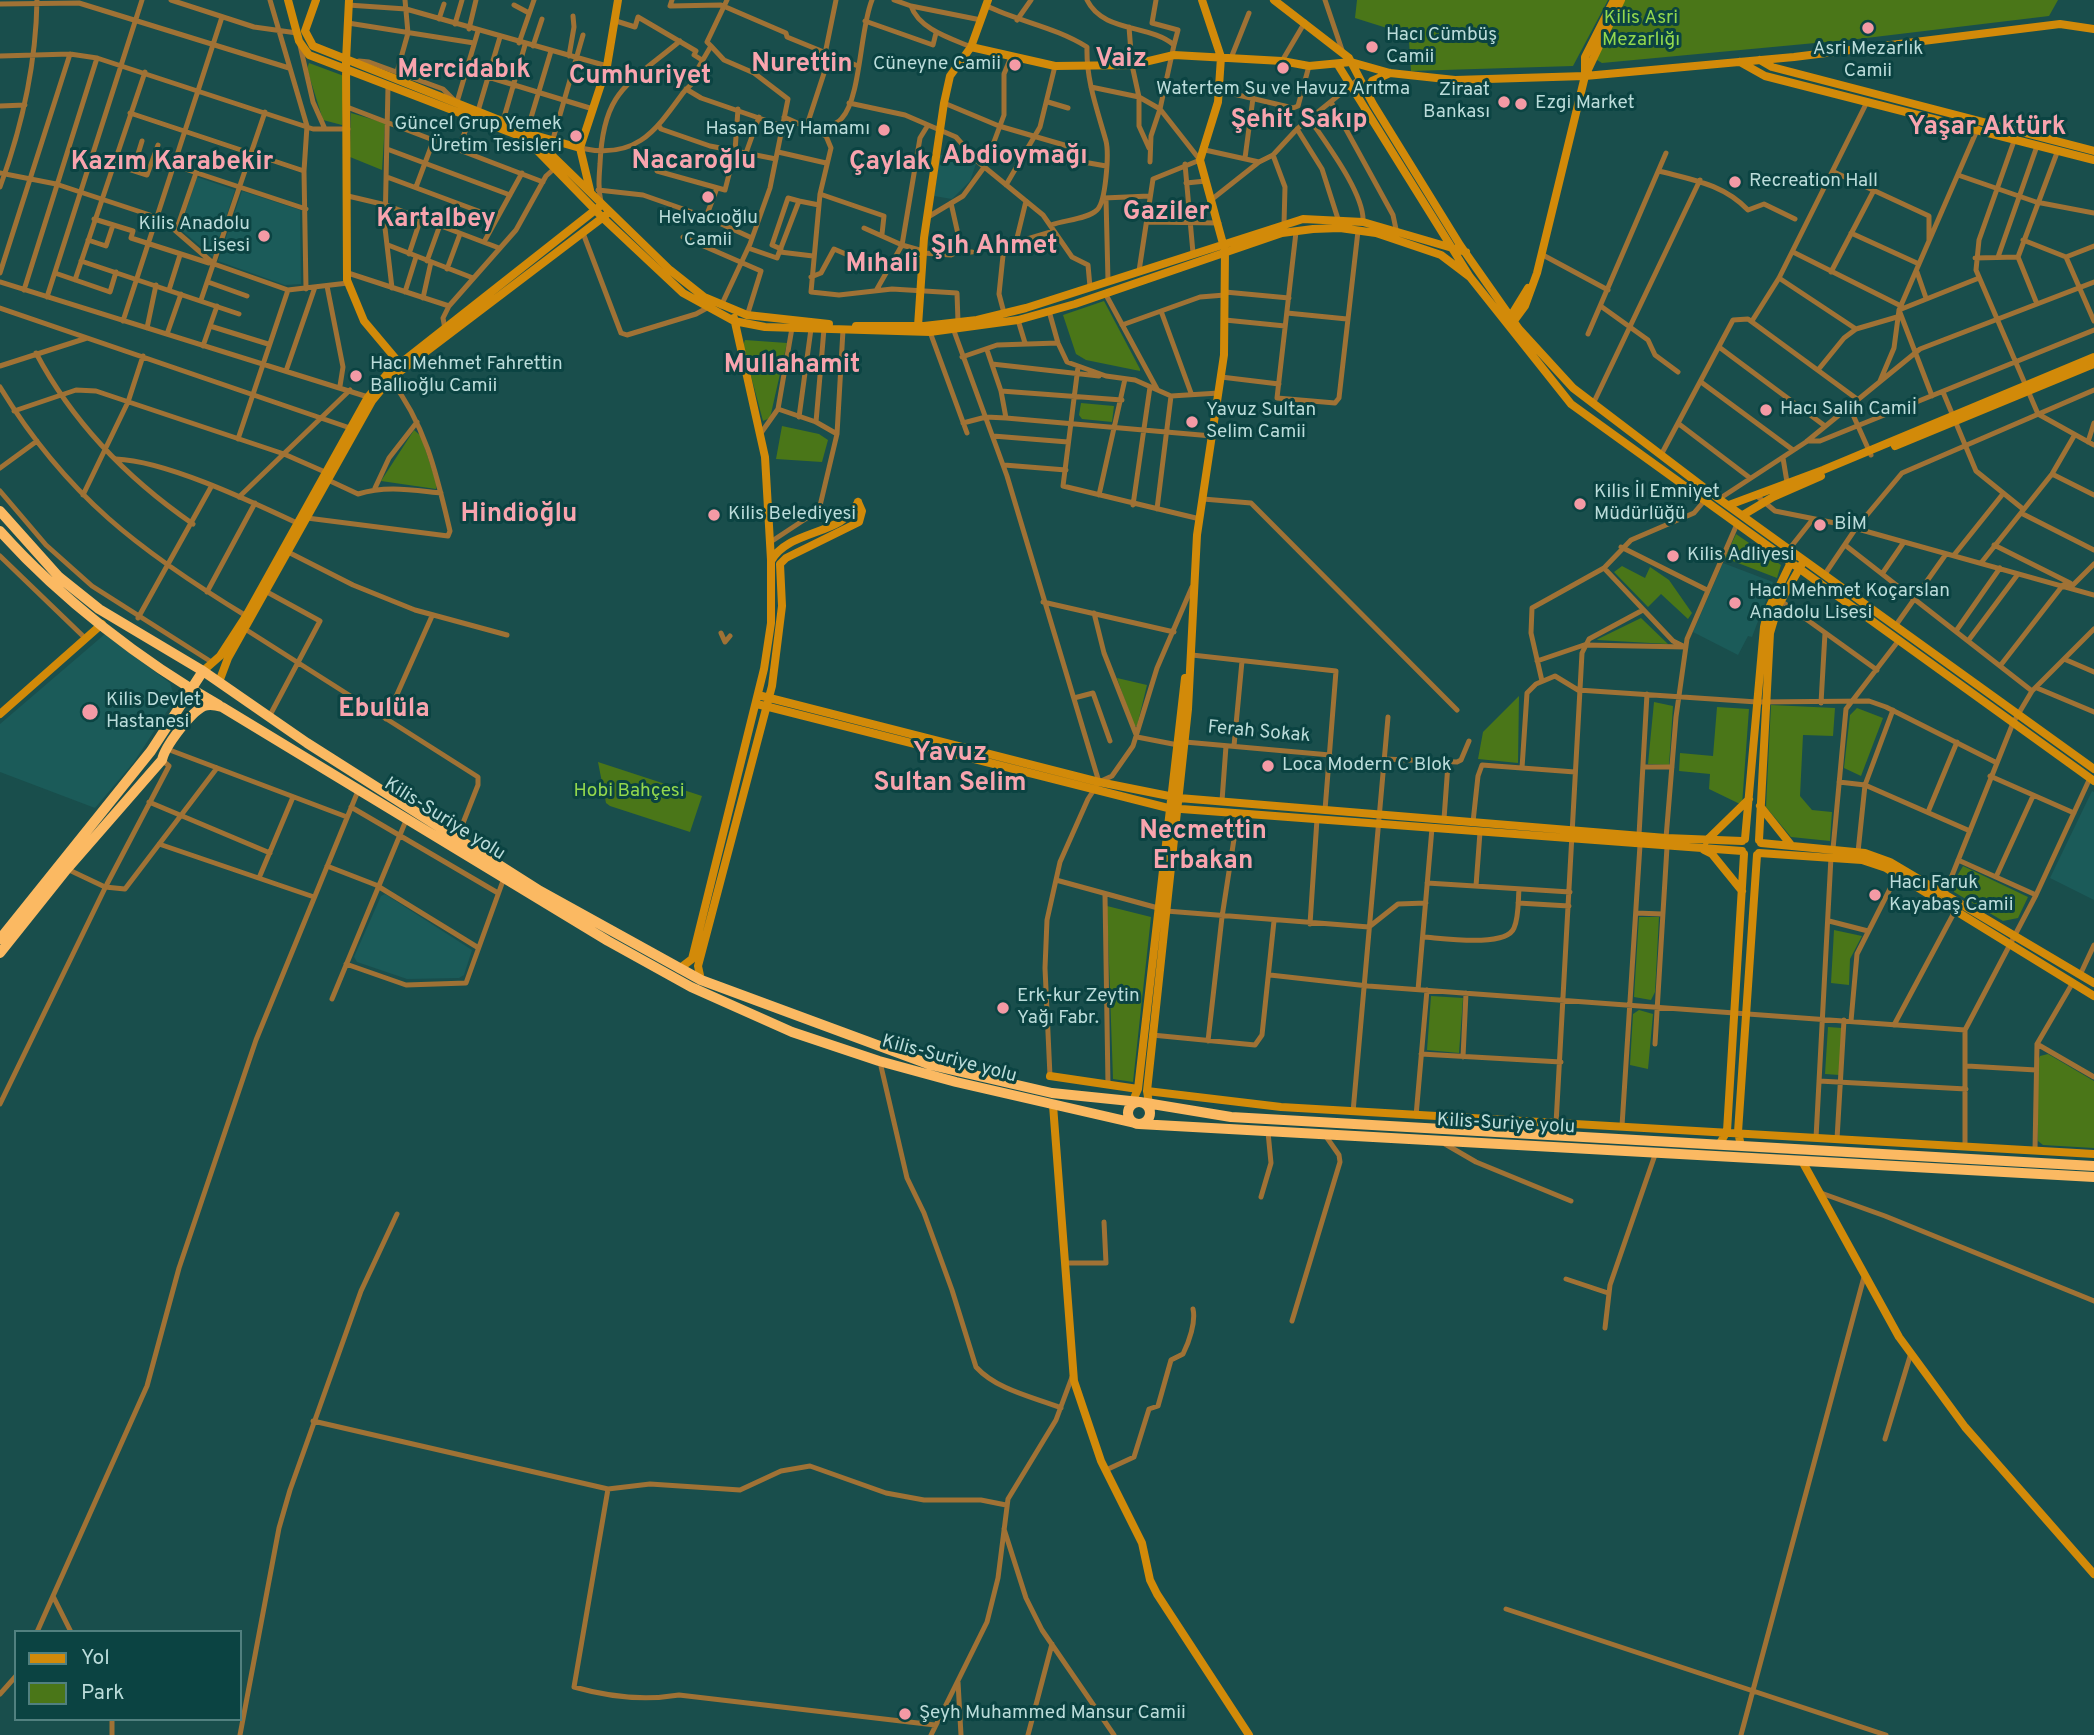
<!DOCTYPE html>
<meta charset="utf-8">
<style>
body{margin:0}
#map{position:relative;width:2094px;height:1735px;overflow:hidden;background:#194e4c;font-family:Overpass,sans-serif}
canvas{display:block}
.legend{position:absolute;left:14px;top:1630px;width:228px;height:91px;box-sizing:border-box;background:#0b4342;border:2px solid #51807f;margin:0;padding:9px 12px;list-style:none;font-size:21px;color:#bbdcda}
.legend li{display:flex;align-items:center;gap:14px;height:35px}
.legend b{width:35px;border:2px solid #51807f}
</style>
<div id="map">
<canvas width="2094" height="1735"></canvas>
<ul class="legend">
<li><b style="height:9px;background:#d28a09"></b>Yol</li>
<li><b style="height:19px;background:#4a7618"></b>Park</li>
</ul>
</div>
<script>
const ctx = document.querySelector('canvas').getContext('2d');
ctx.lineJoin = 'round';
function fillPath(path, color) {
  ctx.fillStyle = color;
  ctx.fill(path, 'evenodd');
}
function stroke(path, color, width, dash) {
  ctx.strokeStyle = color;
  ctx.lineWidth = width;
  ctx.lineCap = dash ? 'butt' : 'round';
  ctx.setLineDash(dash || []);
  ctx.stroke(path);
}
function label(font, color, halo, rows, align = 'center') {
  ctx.font = font + ' Overpass,sans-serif';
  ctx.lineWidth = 6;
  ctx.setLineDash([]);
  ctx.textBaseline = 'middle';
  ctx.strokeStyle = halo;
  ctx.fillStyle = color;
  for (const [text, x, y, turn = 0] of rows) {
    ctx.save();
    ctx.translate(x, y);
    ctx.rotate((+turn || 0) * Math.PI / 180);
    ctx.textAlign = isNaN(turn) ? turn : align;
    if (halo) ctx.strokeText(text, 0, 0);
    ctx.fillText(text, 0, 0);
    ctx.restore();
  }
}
fillPath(new Path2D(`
 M940,155L968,157L976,164L970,181L952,199L934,196Z
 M197,177L235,190L213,257L180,229Z
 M242,191L300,210L301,284L285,285L218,261Z
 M1723,563L1773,582L1752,637L1748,636L1738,655L1693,632Z
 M105,634L170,683L175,699L134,762L95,808L0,772V724Z
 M2092,791L2094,792V900L2050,878Z
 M385,894L472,950L464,975L459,978L407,979L357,962L354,957L381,896Z`), '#1b5b59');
fillPath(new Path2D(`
 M1357,0H1608L1573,66L1411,71L1408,27L1390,29L1355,18Z
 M1621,0H2058L2049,16L1858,39L1602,63L1592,57Z
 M309,63L344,76L342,125L323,120L307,69Z
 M351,113L385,123L382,170L350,157Z
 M1104,301L1140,369V371L1086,360L1076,354L1063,315Z
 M745,340L787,343L770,418L763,421L743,346Z
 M1081,403L1114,406L1112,422L1082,419L1079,415Z
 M782,426L819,434L828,440L822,462L776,459Z
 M414,430L421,436L437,485L436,489L381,481Z
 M1736,534L1781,565L1777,578L1725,558Z
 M1622,566L1645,578L1650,567L1669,580L1692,613L1688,619L1661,594L1648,607L1614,572Z
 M1641,618L1668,644L1597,640L1598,639Z
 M1117,678L1147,685L1137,726H1134Z
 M1519,696L1518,763L1478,759L1483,732Z
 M1654,702L1673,706L1669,765L1648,764Z
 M1771,705L1835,708L1833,736L1803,735L1800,796L1812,810L1832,812L1830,841L1791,837L1766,807Z
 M1717,707L1749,709L1742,805L1709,789L1710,774L1679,771L1680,753L1713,756Z
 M1857,708L1883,718L1861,776L1844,768L1850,715Z
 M598,762L702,796L690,832L610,806L606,803Z
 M1963,866L2028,897L2018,918L2003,921L1954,892L1953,883Z
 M1107,906L1151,917L1133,1082L1113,1079Z
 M1639,917H1659L1655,992L1651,1000L1634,997Z
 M1834,930L1862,936L1850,959L1849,985L1831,983Z
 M1431,996L1463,998L1459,1053L1427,1050Z
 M1639,1010L1653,1014L1648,1069L1630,1065L1633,1014Z
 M1828,1027L1842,1028L1839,1075L1825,1074Z
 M2048,1054L2094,1081V1148L2043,1145L2038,1141V1061L2040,1056Z`), '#4a7618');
stroke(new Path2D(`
 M171,0L254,27L297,33
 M270,0L307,126L304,171L306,289
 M672,0L670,6L721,5L786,33L787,37L858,66
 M872,0C860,28 861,97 842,118C839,123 833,123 829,128L826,136L831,148L820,194L811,292L839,295L892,289L957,293L958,322
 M894,0L911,6C919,29 950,38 971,47
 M1087,0C1103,33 1150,24 1174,45L1160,109L1151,136L1150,162
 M1156,0L1152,23L1178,30L1174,45
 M1325,0L1342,50
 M0,4L79,3L289,68
 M348,5L406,9L607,66
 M514,5L529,13
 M911,6L981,20
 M987,6C1020,22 1055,27 1087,47C1086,80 1097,109 1106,141C1109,153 1106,202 1097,210C1088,219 1064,220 1051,225
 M439,19L444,4
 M1017,20L1031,0
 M616,21L635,27L638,17L696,51L694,55L702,60
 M865,21L933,45L936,33
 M348,23L474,43
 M455,24L462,0
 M1129,27L1132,65L1139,97V126L1149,148
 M469,29L476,0
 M299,41L313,102L325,129
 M519,43L534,0
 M533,46L542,19
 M711,46L724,60L754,73L788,99L770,188L750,244L721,306
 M825,54L836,0
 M0,56L70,54L97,58L313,129H348
 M569,56L574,27L573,16
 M1231,58L1249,13
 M359,61L369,62L443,89L457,103
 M1282,61L1305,22
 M397,72L408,33L405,0
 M466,74L488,77L593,109
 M388,86L385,228L392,288
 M1091,87L1139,97L1160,109L1200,160L1153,179L1139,271
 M686,89L701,98L782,126
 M1221,91L1293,108L1298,106L1309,66
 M457,102L478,31
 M1048,102L1068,108
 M1331,102L1393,215L1397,234
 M849,103L905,115L956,137L977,161L1043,215L1072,257L1088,265L1090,287
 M944,103L999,126L1071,147L1072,160L1106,166
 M0,106L25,105
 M347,107L543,182
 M478,111L500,37
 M130,113L304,171
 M784,117L826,136
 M1309,118C1325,142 1365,194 1363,222
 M503,121L525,45
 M659,126L661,129L710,146L776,159
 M806,128L830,55
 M1297,129L1322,169L1338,219
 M527,131L551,51
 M553,139L583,35
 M2014,141L1979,240L1976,270L2038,414L2094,445
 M580,148C635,160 654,133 683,93C689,85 696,82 701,73L697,70L711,46L707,42L727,0
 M387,149L510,195
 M458,149L471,117
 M1205,150L1259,162
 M778,152L826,163
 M746,153L759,117
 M1273,155L1285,187L1284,224
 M1245,158L1253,98
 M113,164L147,175L158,145
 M1185,164L1193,253
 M173,165L306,209
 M133,170L142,141
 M657,171L725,190L735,151L738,109
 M1659,171C1693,180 1723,184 1748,210L1764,204L1795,219
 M1834,172L1929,216V240
 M0,173L56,184L162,219L214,264L288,290L348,283
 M1958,175L2036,202L2094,213
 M387,177L497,218
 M1186,183L1206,181
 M1006,185L1040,127L1055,66
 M0,187C22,127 36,64 37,0
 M416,187L434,139
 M598,190L643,195L706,217L752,238
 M820,194L884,216L882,234
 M348,196L386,205L499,248
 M1104,198L1149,196
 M1106,198L1108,281
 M1211,200L1259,162L1273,155L1297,129L1360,78
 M601,202C598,188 599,178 600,164C603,91 627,85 680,41
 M951,203L962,252H972
 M706,217L717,188
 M928,217L963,196L985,166L1004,115V74L1011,57
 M94,219L133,231L131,238L209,263
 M1147,222L1219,223
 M864,228L902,245L920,138L928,125
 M176,231L196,173
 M1296,232L1277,398L1335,403L1339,398L1358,231
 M583,233L621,333L627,335L696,314L707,308
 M1851,233L1919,264
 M683,237L761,271L747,316
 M88,240L106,246L113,225
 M2023,240L2066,257L2094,321
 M484,242L522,173
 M1016,242L1026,201
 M388,245L473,278
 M748,248L777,258L799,201L819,205
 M781,249L772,245L788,198L799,201
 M780,252L813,256
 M1793,252L1901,306
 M923,253L951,255L961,250
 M409,254L421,218
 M1541,254L1608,290
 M1998,257L2037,146
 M2066,257L2094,246
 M1975,258L2018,257
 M81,261L239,314
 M427,261L440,225
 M447,269L460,234
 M1831,272L1873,192
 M1917,272L1926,298
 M0,273L70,54
 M55,273L110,292L116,272
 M348,273L449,306
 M811,277L821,273L834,249L885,271
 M1779,278L1856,329
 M75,280L145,72
 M0,282L368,397
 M208,282L247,296
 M327,286L343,367L340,386
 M877,289L902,245L923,251
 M24,290L97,58
 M169,290L180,255
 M405,292L416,257
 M1225,292L1289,298
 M1105,293L1157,389
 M47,297L142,0
 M423,298L431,262
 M201,300L265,112
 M2037,304L2018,257L2058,150
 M1602,307L1648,340L1655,355L1678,372
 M0,308L350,428
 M1049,311L1058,343L1067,362L1106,376L1135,380L1171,396L1219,393
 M1161,311L1191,393
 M1004,313L999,294L1004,246L1054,231
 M1287,313L1347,319
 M1018,320L1025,343
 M1225,320L1285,326
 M123,321L222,17
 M1752,321L1779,278L1867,102
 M1122,325L1200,297L1225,295
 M210,326L268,344
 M147,328L156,285
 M445,329L443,318L449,306L516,230L546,176L555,168
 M954,331L1007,476L1099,782
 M930,332L967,433
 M167,334L181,294
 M1588,334L1666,153
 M203,346L217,306
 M1719,347L1825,426
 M987,350L1001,391L1006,418
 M36,353C73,423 128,479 193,524
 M962,357L997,345L1058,343
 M992,364L1099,376
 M0,366L87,338
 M1078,367L1063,486L1200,519
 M1818,370L1844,338L1856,329L1897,317
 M286,371L315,287
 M1221,377L1279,384
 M1880,381L1894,348L1899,310L1978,128
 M1701,382L1793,450
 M0,387C66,496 141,552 248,617
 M1001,391L1122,400
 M1943,392L1976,471L2023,509
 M1932,396L1899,310L1979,278
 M1593,404L1700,180
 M1849,406L1871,455
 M778,409L816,422L837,434
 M14,411L76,390L96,391L284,454L325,472
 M799,417L811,329
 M816,422L824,329
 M963,423L986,417L1006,418L1212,436
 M1679,424L1750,478
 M761,433L778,409L792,328
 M993,436L1068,442
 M238,439L288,290
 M1807,441H1820L2094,330
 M2088,442L2094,423
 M1661,455L1733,320L1748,319L1857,399
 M1783,458L1787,482
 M116,459C166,461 250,501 297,523
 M1004,465L1066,470
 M0,468L37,441
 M2052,474L2094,495
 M328,480L358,494C386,485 412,490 441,493
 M375,488L389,458L417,422
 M0,491L46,545L92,586L213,663
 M83,495L128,402L143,356
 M1099,495L1125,379
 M1757,496L1775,511L1840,524L2094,595
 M239,497L350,390
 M1203,499L1251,503L1457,710
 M1719,499L1806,442L1920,349L2094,282
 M1133,505L1150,387
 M1157,509L1171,396
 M2021,513L2094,550
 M307,518L448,536L450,531C437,476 426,425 390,379
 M769,543L819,510L837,434L843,330
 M1845,545L2032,691
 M1994,545L2070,583
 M1621,547L1707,590
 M1790,548L1813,519
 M288,552L353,585L415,610L507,635
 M1954,555L2002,495
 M0,556L85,638
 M1981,563L2052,474L2074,436
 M1604,568L1673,641L1683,646
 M1825,574L1856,528L1902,473L2094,390
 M1882,574L1904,542
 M207,592L255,503
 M267,592L320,621L269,717
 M1781,601L1877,670
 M1043,602L1174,632
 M1094,613L1104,653L1137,737L1178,745
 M138,618L211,487
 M1896,625L1946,554
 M245,629L478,777V785L463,823
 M1956,631L2000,568
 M721,633L725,642L730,636
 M1968,641L2018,574
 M1192,655L1336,671L1325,810
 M2064,659L2094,672
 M1537,661L1584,645L1686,647
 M2000,666L2063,585H2073L2094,564
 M1542,681L1531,633L1532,608L1604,568L1631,540L1694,513L1705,500
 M2037,688L2094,712
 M1074,698L1093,693L1110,741
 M1821,703L1825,633
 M386,719L432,616
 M1185,742L1330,755
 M1234,746L1242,661
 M167,749L347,817
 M1384,759L1457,762L1461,760L1469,741
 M1643,767H1672
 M1522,768L1527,693L1536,684L1555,676L1578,690L1757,702L1869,701L1886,707L1995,762
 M1990,776L2074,813
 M1839,782L1865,785L1970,831
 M1222,801L1226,746
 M149,802L270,853
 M351,807L498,893
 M1928,812L1957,742
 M1444,819L1448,764
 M1473,822L1478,776L1482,765L1575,772
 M1639,835L1647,694
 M1666,838L1676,717L1687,639L1737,524
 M159,844L314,897
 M1833,849L1846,709L1899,640
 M1858,852L1865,785L1893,710
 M1958,860L2036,895
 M327,866L376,885L477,947
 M67,869L105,887L125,889L217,768
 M1996,877L2033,796
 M259,878L293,797
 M1056,880L1158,908
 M1427,883L1570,892
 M1476,886L1480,832
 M1945,893L2013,723L2032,691L2094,629
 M1105,895L1108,1085
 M1518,903L1569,906
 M1166,911L1369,927L1398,904L1426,903
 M1636,913L1662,914
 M1829,921L1868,931
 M1310,924L1317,819
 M1423,937C1441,938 1506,948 1514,928C1519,917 1518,901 1519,889
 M346,964L406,985L466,983L504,878
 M1270,975L1368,986L1965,1030
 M2080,975L2094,945
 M1418,990L1432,828
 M332,999L407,818
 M1851,1021L1857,954L1897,875
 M1894,1025L1955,911
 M1152,1035L1255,1045L1262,1035L1274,921
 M1208,1041L1222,917L1238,813
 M1655,1044L1667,847
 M2037,1044L2094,1077
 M1421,1054L1561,1062
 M1463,1057L1466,993
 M880,1062L907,1178L924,1213L952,1290L976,1367C997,1390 1033,1397 1061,1408
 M1967,1066L2036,1070
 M1050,1076L1045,968L1047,920L1060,862L1088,799L1099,782L1112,776L1133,746L1157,668L1192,587
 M1819,1081L1966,1089
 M0,1104L107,884L169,766L162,760
 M1353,1112L1388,717
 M1416,1116L1427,990
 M1556,1124L1582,653L1589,639L1643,610
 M1622,1126L1640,845
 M1816,1138L1831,857
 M1837,1139L1844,1020
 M1445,1144L1476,1162L1571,1201
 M1965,1147V1030L2036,895L2090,778
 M2035,1150L2037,1044L2072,984
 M1821,1193L1885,1216L2094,1301
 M1261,1197L1271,1163L1268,1132
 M1065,1263H1106L1104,1222
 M1566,1279L1608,1293
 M1292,1321L1340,1162L1339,1155L1325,1135
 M1605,1328L1610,1285L1656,1152
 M313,1421L608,1489L650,1484L740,1490L781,1471L810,1466L886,1493L924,1500H981L1006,1505
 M1885,1439L1911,1353
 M1106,1470L1134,1457L1149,1409L1158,1406L1171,1360L1183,1354C1189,1342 1196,1322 1193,1309
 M608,1489L574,1687C609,1697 643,1701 679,1695L935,1725
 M1004,1529L1026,1598L1042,1630L1114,1735
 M1506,1609L1886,1735
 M37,1632L53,1596
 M71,1632L53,1596L147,1386L179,1268L256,1040L358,791
 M958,1682L961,1735
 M0,1694L16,1676
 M112,1735V1719
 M240,1735L279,1528L290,1490L361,1291L397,1214
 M931,1735L987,1622L998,1578L1008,1499L1056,1420L1072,1377
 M1028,1735L1052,1644
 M1741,1735L1864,1277`), '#a07235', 5);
stroke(new Path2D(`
 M288,0L299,41L309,55L525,138L603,218L683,293L734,321L765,327L930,332L1018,320L1075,304L1282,233L1313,229L1340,228L1376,233L1441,255L1470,277
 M316,0L305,31L313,46L527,131L670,270L704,297L747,315L829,324
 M349,0L346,61L347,280L364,321L401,365
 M1274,0L1349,58L1373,104L1460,245L1519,329L1573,388L1719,499L2094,769
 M971,47L1055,66L1132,65L1174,55L1282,61L1309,66L1351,62L1390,73L1455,80L1585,76L1794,57L2060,24L2094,29
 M1760,60L1772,67L2094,151
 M1740,62L1765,76L2094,160
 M1338,65L1470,277L1571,404L2094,781
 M1585,73V57L1614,0
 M1367,91L1372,81L1390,73
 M534,135L580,148
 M590,190L580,148L607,66L618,0
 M734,318L765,457L771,560
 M1509,319L1528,288
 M1511,325L1525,306L1537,273L1585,76L1621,0
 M856,326H924L977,320L1026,308L1303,219L1363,222L1466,252
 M918,326L924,238L944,103L950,76L971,47L988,0
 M1895,446L2094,364
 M1729,505L1823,470L2094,357
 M1743,515L1773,497L1821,476
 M203,671L220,656L246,616L368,397L387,374L599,207
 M219,682L228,658L372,401L390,379L606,215
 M758,695L1099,782L1179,798L1666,838L1742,841
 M757,704L1168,808L1742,851
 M0,714L102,624
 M1760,806L1791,845
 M1745,839L1764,627L1768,610L1793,558
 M1759,840L1770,633L1778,606L1802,564
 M1706,841L1749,799
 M1761,843L1865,853L1890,862L2094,983
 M1704,850L1712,854L1742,891
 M1759,853L1862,860L1886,868L2094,996
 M679,969L692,959L764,669L771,623V561C788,529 844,536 858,502
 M701,980L698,966L772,686L782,606L780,564L786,558L859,522L862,511L858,502
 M1050,1076L1138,1089
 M1147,1091L1281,1107L2094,1154
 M1053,1105L1074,1381L1101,1461L1142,1543L1150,1580L1157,1594L1249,1735
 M1131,1105L1138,1089L1185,678
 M1150,1110L1147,1091L1188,709L1197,535L1224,355L1225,251L1200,160L1218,102L1221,57L1202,0
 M1719,1145L1727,1131L1744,854
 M1741,1146L1738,1132L1757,855
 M1802,1161L1899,1337L1965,1427L2094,1574`), '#d28a09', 8);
stroke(new Path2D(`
 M0,511L59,577L99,609L203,671L307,743L540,891L701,980L931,1065L1052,1093L1140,1102L1231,1117L2094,1166
 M0,531C59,597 142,662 219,705
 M0,939L151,751L203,671
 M0,953L67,869L162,760C165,746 191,712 204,706C210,704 215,705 222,707L608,941L691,987L792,1032L879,1061L956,1082L1139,1124L2094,1177
 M1128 1113a11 11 0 1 1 22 0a11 11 0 1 1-22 0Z`), '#fbb962', 10);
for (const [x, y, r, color] of [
 [1868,28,7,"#f49aa5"],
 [1372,47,7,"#f49aa5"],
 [1015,65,7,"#f49aa5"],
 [1283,68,7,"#f49aa5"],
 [1504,102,7,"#f49aa5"],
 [1521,104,7,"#f49aa5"],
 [884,130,7,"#f49aa5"],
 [576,136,7,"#f49aa5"],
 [1735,182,7,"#f49aa5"],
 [708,197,7,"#f49aa5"],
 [264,236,7,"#f49aa5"],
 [356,376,7,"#f49aa5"],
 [1766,410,7,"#f49aa5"],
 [1192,422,7,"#f49aa5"],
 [1580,504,7,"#f49aa5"],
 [714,515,7,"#f49aa5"],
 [1820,525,7,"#f49aa5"],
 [1673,556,7,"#f49aa5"],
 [1735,603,7,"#f49aa5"],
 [90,712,9,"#f49aa5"],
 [1268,766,7,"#f49aa5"],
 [1875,895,7,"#f49aa5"],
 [1003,1008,7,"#f49aa5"],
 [905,1714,7,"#f49aa5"]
]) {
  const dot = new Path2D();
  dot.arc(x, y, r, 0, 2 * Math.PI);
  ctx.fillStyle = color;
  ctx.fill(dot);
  stroke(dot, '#0b4342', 2.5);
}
label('19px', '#93d84d', '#0b4342', [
 ["Kilis Asri",1641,19],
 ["Mezarlığı",1641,41],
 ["Hobi Bahçesi",629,792]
]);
label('19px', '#bbdcda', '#0b4342', [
 ["Hacı Cümbüş",1386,36],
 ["Camii",1386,58],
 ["Asri Mezarlık",1868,50,"center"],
 ["Camii",1868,72,"center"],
 ["Cüneyne Camii",1001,65,"right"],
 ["Watertem Su ve Havuz Arıtma",1283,90,"center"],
 ["Ziraat",1490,91,"right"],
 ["Bankası",1490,113,"right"],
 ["Ezgi Market",1535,104],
 ["Güncel Grup Yemek",562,125,"right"],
 ["Üretim Tesisleri",562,147,"right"],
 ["Hasan Bey Hamamı",870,130,"right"],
 ["Recreation Hall",1749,182],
 ["Helvacıoğlu",708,219,"center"],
 ["Camii",708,241,"center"],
 ["Kilis Anadolu",250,225,"right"],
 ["Lisesi",250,247,"right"],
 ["Hacı Mehmet Fahrettin",370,365],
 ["Ballıoğlu Camii",370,387],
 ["Hacı Salih Camiİ",1780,410],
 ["Yavuz Sultan",1206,411],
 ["Selim Camii",1206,433],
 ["Kilis İl Emniyet",1594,493],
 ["Müdürlüğü",1594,515],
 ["Kilis Belediyesi",728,515],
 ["BİM",1834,525],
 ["Kilis Adliyesi",1687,556],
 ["Hacı Mehmet Koçarslan",1749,592],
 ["Anadolu Lisesi",1749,614],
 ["Kilis Devlet",106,701],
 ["Hastanesi",106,723],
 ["Loca Modern C Blok",1282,766],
 ["Hacı Faruk",1889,884],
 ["Kayabaş Camii",1889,906],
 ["Erk-kur Zeytin",1017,997],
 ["Yağı Fabr.",1017,1019],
 ["Şeyh Muhammed Mansur Camii",919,1714]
], 'left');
label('19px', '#bbdcda', '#0b4342', [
 ["Ferah Sokak",1259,733,5],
 ["Kilis-Suriye yolu",444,820,32],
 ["Kilis-Suriye yolu",949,1060,15],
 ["Kilis-Suriye yolu",1506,1125,3]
]);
label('bold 26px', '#f8a4ae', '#0b4342', [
 ["Vaiz",1121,61],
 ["Nurettin",802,66],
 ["Mercidabık",464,72],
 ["Cumhuriyet",640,78],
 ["Şehit Sakıp",1299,122],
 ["Yaşar Aktürk",1987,129],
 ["Abdioymağı",1015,158],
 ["Nacaroğlu",694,163],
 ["Kazım Karabekir",172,164],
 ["Çaylak",890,164],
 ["Gaziler",1166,214],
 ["Kartalbey",436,221],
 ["Şıh Ahmet",994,248],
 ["Mıhali",882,266],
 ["Mullahamit",792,367],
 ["Hindioğlu",519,516],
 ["Ebulüla",384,711],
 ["Yavuz",950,755],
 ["Sultan Selim",950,785],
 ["Necmettin",1203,833],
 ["Erbakan",1203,863]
]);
</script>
